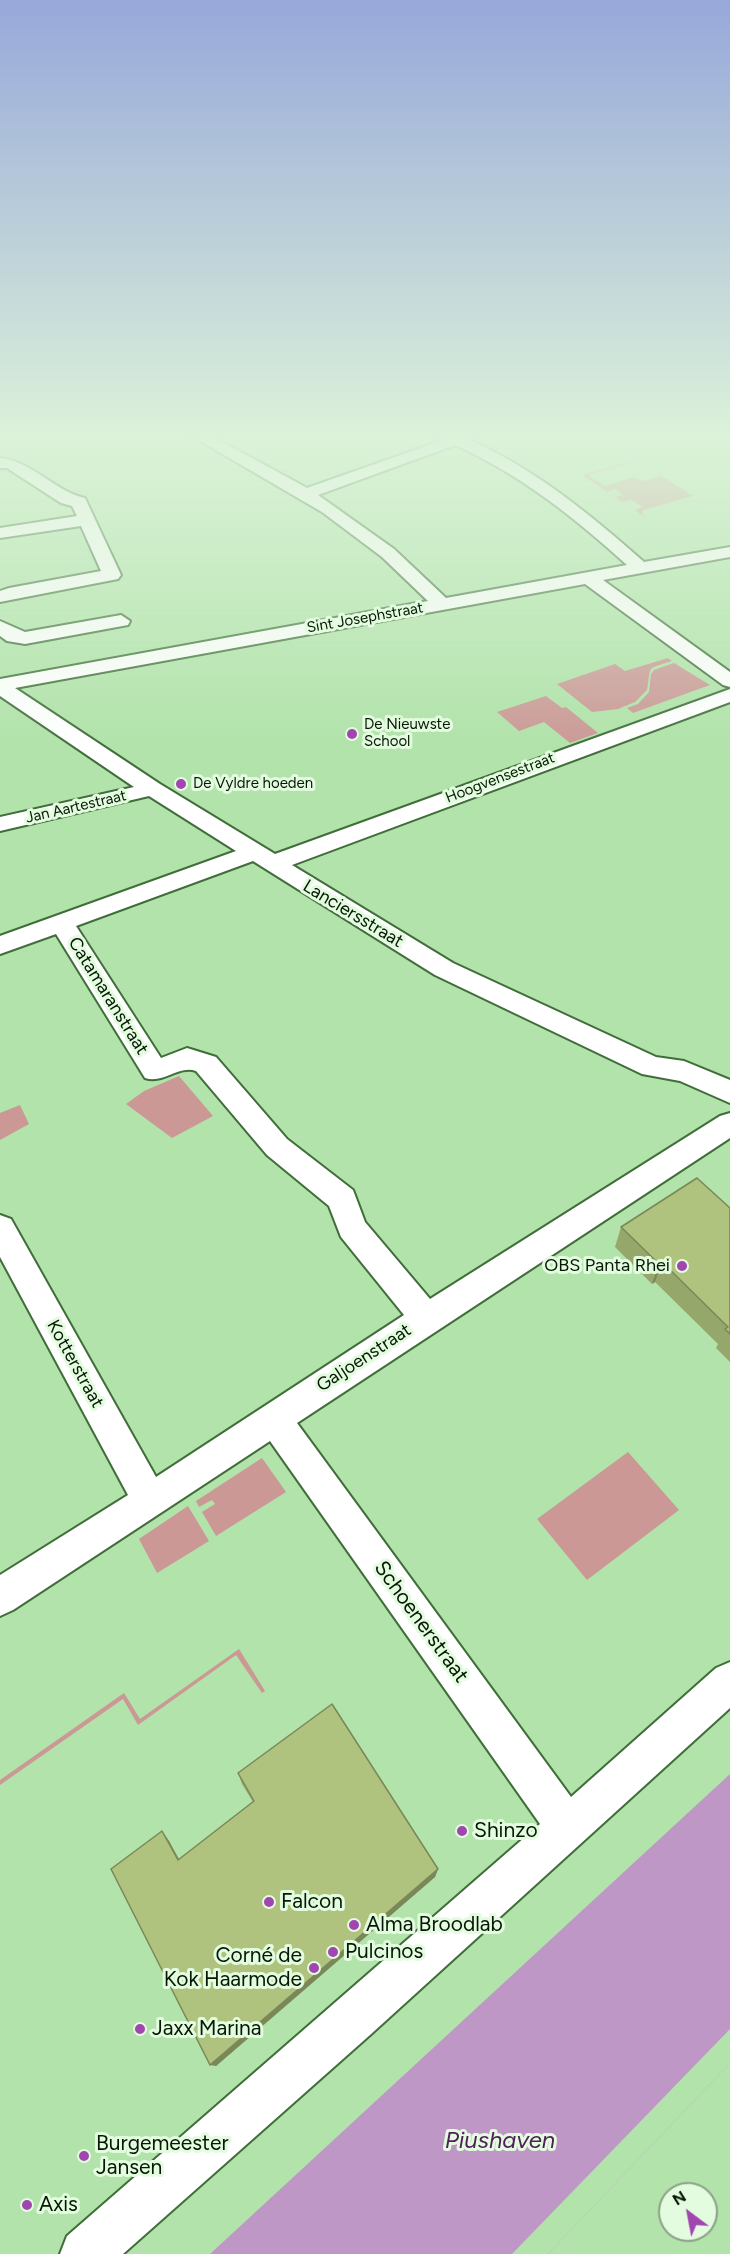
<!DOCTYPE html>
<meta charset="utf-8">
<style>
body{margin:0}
#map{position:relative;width:730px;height:2254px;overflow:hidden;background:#b1e3aa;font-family:Figtree,sans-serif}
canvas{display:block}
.north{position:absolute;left:658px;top:2182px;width:60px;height:60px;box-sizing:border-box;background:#e3fcdf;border:2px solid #8ba187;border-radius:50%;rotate:328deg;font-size:16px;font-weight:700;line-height:24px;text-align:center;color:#061804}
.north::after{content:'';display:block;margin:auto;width:21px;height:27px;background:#a145b0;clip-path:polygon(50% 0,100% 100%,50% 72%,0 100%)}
</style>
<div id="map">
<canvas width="730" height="2254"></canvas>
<div class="north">N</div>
</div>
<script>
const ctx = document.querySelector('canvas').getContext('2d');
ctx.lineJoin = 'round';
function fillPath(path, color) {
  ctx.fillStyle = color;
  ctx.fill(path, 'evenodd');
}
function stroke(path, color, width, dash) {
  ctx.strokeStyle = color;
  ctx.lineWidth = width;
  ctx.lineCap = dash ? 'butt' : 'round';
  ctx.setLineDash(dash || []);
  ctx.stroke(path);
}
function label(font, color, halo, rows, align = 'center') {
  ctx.font = font + ' Figtree,sans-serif';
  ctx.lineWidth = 6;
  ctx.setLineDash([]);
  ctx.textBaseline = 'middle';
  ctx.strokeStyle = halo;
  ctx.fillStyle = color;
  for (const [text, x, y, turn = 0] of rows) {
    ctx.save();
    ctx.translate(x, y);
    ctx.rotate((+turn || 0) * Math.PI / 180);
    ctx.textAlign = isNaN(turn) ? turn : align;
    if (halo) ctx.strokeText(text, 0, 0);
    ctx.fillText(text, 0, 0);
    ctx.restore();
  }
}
fillPath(new Path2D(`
 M632,461L634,462L588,475L605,486L634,477L642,481L661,476L693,496L643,510L642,514L647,519L635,510L643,507L631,500L622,502L615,497L623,495L616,489L607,492L582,475Z
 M668,658L672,661C644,670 652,665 647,690L635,702L618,709L592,712L557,684L615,664L625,671Z
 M674,663L710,685L633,713L627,708L638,704L649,692L651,674L654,670Z
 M546,696L562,708L566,707L598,733L570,743L544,722L519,731L497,712Z
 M179,1076L213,1116L172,1138L126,1104L144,1091Z
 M20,1105L29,1124L0,1140V1113Z
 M628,1452L679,1510L587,1580L537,1519Z
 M262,1458L286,1492L216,1536L202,1512L215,1504L212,1500L199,1507L196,1501Z
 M188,1506L209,1541L157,1573L139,1539Z
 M239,1649L265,1691L262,1693L236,1655L138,1725L123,1699L0,1785V1780L124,1693L140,1719Z`), '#cb9896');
fillPath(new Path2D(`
 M730,1774V2063L548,2254H210Z`), '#bf97c6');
fillPath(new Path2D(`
 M730,2029V2063L548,2254H512Z`), '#b1e3aa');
const minor = new Path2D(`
 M190,435H210L307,488L443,440L437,435H474L470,440C535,469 591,515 644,562L730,547V557L603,580L730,672V687L723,685L585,584L15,688L160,784L275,854L730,689V702L292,865L453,963L656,1057L684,1061L730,1080V1103L680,1081L642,1074L435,975L253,861L76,926L161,1058L187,1048L216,1057L287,1139L353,1190L365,1222L430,1299L720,1116L730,1113V1138L297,1423L571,1797L716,1668L730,1662V1708L370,2035L123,2254H60L67,2236L540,1824L270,1441L13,1610L0,1616V1575L128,1495L0,1257V1215L11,1219L156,1477L404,1315L341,1237L329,1206L267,1155L196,1071C178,1065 164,1084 145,1078L56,934L0,954V936L236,851L149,796L0,831V817L134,787L0,696V679L428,601L382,557L322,512ZM455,445C520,474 575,518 627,565L446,598L394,549L318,495Z
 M0,458C32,461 54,491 85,498L121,575L118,579L0,602V591L9,588L101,571L81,526L0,538V528L77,516L72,506L61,503L7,468H0Z
 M121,615L130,621L128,625L25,644L7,641L0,636V621L25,632Z`);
stroke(minor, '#406d3a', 4);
fillPath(minor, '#fff');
fillPath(new Path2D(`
 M730,1208V1362L716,1348L718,1344L655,1282L652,1284L615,1247L621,1227Z
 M238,1773L438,1869L435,1877L216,2066L162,1831L169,1841L179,1859L253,1802L242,1784Z`), '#96a76c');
fillPath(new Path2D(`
 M662,1262L655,1282L652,1284L659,1264Z
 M162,1831L169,1841L184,1869L178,1860Z
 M438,1869L435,1877L216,2066L210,2065Z`), '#7a8858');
const building = new Path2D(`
 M697,1178L730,1208V1334L725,1329L728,1327L662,1262L659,1264L621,1227Z
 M332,1704L438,1869L210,2065L111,1869L162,1831L178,1860L254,1801L238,1773Z`);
fillPath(building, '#afc27e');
stroke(building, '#7a8858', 1.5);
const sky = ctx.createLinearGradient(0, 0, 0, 751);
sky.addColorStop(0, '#97a8da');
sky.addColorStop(0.58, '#dcf2d9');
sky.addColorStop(1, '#dcf2d900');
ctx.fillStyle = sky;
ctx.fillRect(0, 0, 730, 751);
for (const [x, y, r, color] of [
 [352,734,6,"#a145b0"],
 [181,784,6,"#a145b0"],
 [682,1266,6,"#a145b0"],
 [462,1831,6,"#a145b0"],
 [269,1902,6,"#a145b0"],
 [354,1925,6,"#a145b0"],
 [333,1952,6,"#a145b0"],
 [314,1968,6,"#a145b0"],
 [140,2029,6,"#a145b0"],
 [84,2156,6,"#a145b0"],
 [27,2205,6,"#a145b0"]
]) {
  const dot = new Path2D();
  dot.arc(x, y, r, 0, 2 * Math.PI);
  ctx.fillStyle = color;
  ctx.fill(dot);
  stroke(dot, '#e3fcdf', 2);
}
label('15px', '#061804', '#e3fcdf', [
 ["Sint Josephstraat",365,618,-10],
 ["Hoogvensestraat",500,778,-21],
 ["Jan Aartestraat",76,807,-13]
]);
label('15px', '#061804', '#e3fcdf', [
 ["De Nieuwste",364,725],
 ["School",364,742],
 ["De Vyldre hoeden",193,784]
], 'left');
label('18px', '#061804', '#e3fcdf', [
 ["Lanciersstraat",353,914,31],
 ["Catamaranstraat",108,996,58],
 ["Galjoenstraat",364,1358,-33],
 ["Kotterstraat",75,1364,61]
]);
label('18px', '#061804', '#e3fcdf', [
 ["OBS Panta Rhei",670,1266]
], 'right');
label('21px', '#061804', '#e3fcdf', [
 ["Schoenerstraat",421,1622,54]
]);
label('21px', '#061804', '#e3fcdf', [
 ["Shinzo",474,1831],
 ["Falcon",281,1902],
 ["Alma Broodlab",366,1925],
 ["Pulcinos",345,1952],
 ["Corné de",302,1956,"right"],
 ["Kok Haarmode",302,1980,"right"],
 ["Jaxx Marina",152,2029],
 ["Burgemeester",96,2144],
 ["Jansen",96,2168],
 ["Axis",39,2205]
], 'left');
label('italic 24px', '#51205a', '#e3fcdf', [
 ["Piushaven",500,2141]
]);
</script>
